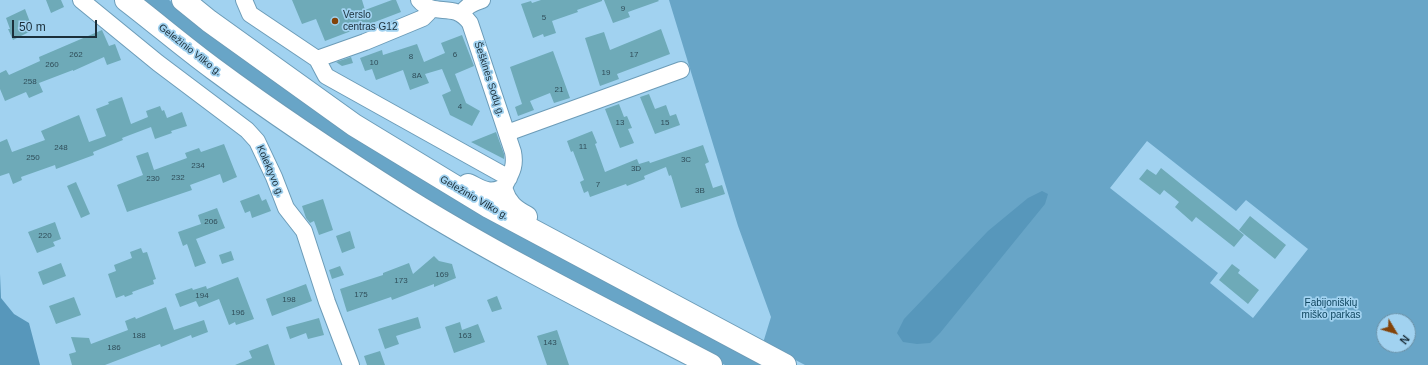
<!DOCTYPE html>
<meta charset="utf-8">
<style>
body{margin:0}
#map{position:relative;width:1428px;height:365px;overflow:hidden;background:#a1d2f0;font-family:Arial,sans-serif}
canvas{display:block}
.north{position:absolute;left:1376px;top:313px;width:40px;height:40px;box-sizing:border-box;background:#a1d2f0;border:1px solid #6b91a7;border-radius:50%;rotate:128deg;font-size:11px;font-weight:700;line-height:16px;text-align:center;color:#1b2f3a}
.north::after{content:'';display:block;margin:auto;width:14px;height:18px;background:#834309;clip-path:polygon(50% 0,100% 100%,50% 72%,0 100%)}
.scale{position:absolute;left:12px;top:20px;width:85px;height:18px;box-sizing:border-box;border:2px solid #1b2f3a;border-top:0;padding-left:5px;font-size:12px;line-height:14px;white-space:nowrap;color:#1b2f3a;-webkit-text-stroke:3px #a1d2f0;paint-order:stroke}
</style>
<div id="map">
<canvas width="1428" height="365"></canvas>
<div class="north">N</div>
<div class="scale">50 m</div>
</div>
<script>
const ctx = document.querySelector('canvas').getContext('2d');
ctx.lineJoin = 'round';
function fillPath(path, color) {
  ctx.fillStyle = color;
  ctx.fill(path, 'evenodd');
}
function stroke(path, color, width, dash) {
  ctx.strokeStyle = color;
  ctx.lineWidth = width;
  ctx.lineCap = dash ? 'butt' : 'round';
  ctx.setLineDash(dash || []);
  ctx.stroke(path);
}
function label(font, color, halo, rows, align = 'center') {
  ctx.font = font + ' Arial,sans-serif';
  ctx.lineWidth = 3.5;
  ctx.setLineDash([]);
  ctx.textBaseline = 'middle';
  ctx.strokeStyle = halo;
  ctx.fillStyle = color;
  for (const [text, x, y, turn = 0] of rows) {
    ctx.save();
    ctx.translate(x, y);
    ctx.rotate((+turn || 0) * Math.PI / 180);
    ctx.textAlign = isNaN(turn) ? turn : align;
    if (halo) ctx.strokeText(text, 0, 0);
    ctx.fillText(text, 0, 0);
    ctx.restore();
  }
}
fillPath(new Path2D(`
 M138,0H169L180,9L768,365H725L473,231L315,131Z
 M669,0H1428V365H805L763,343L771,317L738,226ZM1147,141L1236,211L1246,200L1308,249L1253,318L1210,283L1218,273L1110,188ZM1384,321H1408V345H1384Z`), '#68a5c7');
fillPath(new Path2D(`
 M1042,191L1048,194L1045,204L940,333L930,343L917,344L903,342L897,333L904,319L988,231L1028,198Z
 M0,274L1,298L14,314L29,323L40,365H0Z`), '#5797bb');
fillPath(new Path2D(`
 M46,0H61L64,7L51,13Z
 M292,0H362L365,10L392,0H396L401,12L325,41L316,19L302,24Z
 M541,0H602V1L577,10L578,12L552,21L556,33L544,37L543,34L533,38L521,4L531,1L532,3Z
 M604,0H658L659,1L628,12L630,17L613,23Z
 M25,9L33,30L13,40L8,29H10L6,18Z
 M661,29L670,54L617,74L619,79L600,86L585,38L604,32L610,50Z
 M102,30L109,46L115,44L121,60L107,65L104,57L73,71V70L39,83L43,92L29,98L26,92L5,101L0,89V73L6,70L9,75L40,61L39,57Z
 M462,35L474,66L455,74L466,103L480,111L472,126L450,115L442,95L451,91L442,69L425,74L429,83L410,90L403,70L376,80L372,69L365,71L360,58L382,50L383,55L417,44L424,62L445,53L441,43Z
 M553,51L570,98L554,103L550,93L530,101L534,110L518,116L515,107L522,104L510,67Z
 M351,57L353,63L342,66L336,62Z
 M649,94L655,109L666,105L670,116L676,114L680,125L655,134L640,97Z
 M122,97L131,124L148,117L146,111L160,106L162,111L164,110L167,118L182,112L187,126L171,131L172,133L155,139L151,127L122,138L123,140L93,152L94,155L56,169L55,165L21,177L22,180L13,184L9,173L0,176V142L7,139L12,152L45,140L41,131L79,115L89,142L106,136L96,109L109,104L108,102Z
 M619,104L624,117L627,116L632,128L628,129L634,143L620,148L605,109Z
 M592,131L597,143L595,144L605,172L637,159L639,164L649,161L650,163L703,145L709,162L705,164L713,188L722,185L725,194L681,208L671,175L669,176L666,167L644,176L645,179L627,186L626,184L590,197L588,191L584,193L580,182L584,180L573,151L571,152L567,141Z
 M496,132L504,154V159L471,142Z
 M224,144L237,177L223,183L220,174L190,185L192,190L127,212L117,185L143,175L136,156L148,152L154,170L187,158L185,153L199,148L201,152Z
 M1161,168L1244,235L1234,247L1196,217L1192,222L1175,207L1179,202L1164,190L1160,195L1139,179L1147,169L1156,175Z
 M76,182L90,214L81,218L67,186Z
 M259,194L262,201L266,199L271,211L252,218L250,211L245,213L240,201Z
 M323,199L333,230L319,235L314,221L310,223L306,218L302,206Z
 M217,208L225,228L196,239L206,263L195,267L187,244L183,246L178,232L201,224L198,215Z
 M1250,216L1286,245L1275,259L1239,230Z
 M55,222L61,239L53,242L55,246L37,253L28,232Z
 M350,231L355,248L342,253L336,236Z
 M141,248L143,253L147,252L156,279L153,280L154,284L132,292L133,294L125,297L124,295L116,298L108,274L116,271L114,265L132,258L130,252Z
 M231,251L234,260L222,264L219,255Z
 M434,256L439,261L452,264L456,278L434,287V284L392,300L391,297L347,312L340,289L383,275V273L409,263L413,274Z
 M61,263L66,276L43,285L38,272Z
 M1232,264L1240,270L1238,273L1259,290L1248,304L1219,280Z
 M340,266L344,275L332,279L329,270Z
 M238,277L254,319L236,325L235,322L229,325L219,299L199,307L196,301L180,307L175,294L192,288L193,290L206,286L207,289Z
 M306,284L312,301L272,316L266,299Z
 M497,296L502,309L492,312L487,300Z
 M74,297L81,315L56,324L49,306Z
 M166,307L174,330L204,320L208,332L192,338L191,335L161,347L160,344L105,365H72L69,354L76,352L71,337L89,338L91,344L128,330L125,321L135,317L136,319Z
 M418,317L421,328L396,336L399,344L385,349L378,329Z
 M319,318L324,335L308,339L306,333L290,339L286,327Z
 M460,322L462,330L478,324L485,342L454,353L445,327Z
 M557,330L569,365H547L537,336Z
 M268,344L275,365H235L252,358L249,351Z
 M380,351L385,365H367L364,356Z`), '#6eaab8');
const minor = new Path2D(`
 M81,0L158,63L247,130L257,141L274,177L286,208L304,231L327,302L351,365
 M244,0L250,14L317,59L326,76L509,178
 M419,0C435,19 453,0 470,23L513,152C516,167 511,173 504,187
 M462,13C467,5 474,3 482,0
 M317,59L365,42L423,18L428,13L430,8
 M507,133L681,70`);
const highway = new Path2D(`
 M126,0C156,23 184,47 214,69C276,115 341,158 406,199C504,260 608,311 711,365
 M183,0L209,21L354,125L489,207L785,365
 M468,185C481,191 488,197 502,191C506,204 514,211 526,217`);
stroke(minor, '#6c9cb8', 18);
stroke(highway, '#6c9cb8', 24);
stroke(minor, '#fff', 16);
stroke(highway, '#fff', 22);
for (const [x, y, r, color] of [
 [335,21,4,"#834309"]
]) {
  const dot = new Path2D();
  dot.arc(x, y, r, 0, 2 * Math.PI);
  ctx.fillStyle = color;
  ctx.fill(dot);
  stroke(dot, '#a1d2f0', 1.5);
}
label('8px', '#304e5a', null, [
 ["9",623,9],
 ["5",544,18],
 ["262",76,55],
 ["6",455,55],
 ["17",634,55],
 ["8",411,57],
 ["10",374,63],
 ["260",52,65],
 ["19",606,73],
 ["8A",417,76],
 ["258",30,82],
 ["21",559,90],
 ["4",460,107],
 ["13",620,123],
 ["15",665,123],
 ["11",583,147],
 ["248",61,148],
 ["250",33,158],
 ["3C",686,160],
 ["234",198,166],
 ["3D",636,169],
 ["232",178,178],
 ["230",153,179],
 ["7",598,185],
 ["3B",700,191],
 ["206",211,222],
 ["220",45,236],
 ["169",442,275],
 ["173",401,281],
 ["175",361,295],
 ["194",202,296],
 ["198",289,300],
 ["196",238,313],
 ["188",139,336],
 ["163",465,336],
 ["143",550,343],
 ["186",114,348]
]);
label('10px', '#1b2f3a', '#a1d2f0', [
 ["Verslo",343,15],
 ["centras G12",343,27]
], 'left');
label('10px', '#1b2f3a', '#a1d2f0', [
 ["Geležinio Vilko g.",190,50,38],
 ["Šeškinės Sodų g.",489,79,72],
 ["Kolektyvo g.",270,171,67],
 ["Geležinio Vilko g.",474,198,30]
]);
label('10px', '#0f455e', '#a1d2f0', [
 ["Fabijoniškių",1331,303],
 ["miško parkas",1331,315]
]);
</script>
